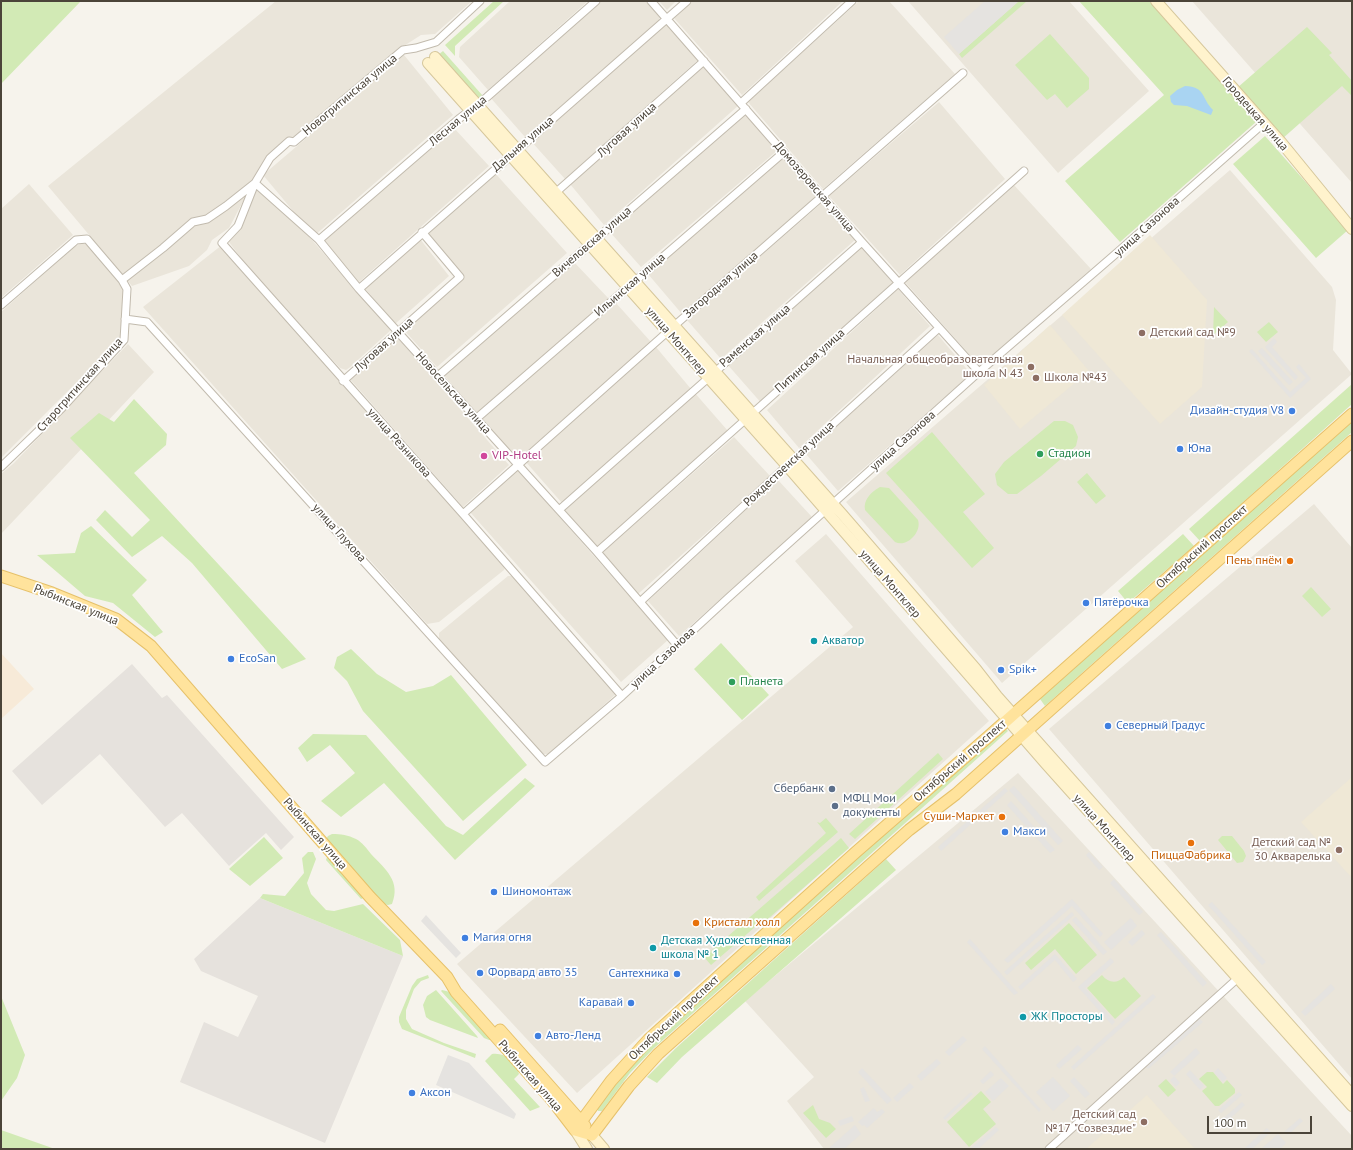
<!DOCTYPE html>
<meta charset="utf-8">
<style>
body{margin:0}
#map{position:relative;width:1353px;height:1150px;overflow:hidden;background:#f6f3ec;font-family:"PT Sans",sans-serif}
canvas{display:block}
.frame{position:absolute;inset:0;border:2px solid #4b4439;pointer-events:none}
.scale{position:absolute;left:1207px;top:1116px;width:105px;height:18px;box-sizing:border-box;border:2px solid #4b4439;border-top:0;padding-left:5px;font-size:12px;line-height:14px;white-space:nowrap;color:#4b4439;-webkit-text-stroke:3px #fff;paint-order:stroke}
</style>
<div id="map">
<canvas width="1353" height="1150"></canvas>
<div class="frame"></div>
<div class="scale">100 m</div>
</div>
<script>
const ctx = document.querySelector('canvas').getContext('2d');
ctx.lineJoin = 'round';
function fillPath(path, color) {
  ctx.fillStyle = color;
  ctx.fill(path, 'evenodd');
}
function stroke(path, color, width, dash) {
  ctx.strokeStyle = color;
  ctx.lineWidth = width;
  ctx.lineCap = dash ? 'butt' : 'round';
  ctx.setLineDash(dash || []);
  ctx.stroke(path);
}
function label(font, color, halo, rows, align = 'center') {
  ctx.font = font + ' "PT Sans",sans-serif';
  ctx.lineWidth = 3.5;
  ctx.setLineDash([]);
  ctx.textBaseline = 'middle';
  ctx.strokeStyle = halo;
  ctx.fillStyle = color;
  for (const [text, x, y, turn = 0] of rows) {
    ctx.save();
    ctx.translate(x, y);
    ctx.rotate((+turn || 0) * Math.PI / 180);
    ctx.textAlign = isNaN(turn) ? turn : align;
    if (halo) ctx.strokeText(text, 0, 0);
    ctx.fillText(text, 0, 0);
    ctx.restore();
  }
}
fillPath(new Path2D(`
 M276,1H472L435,34L421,35L396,51L289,141L268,154L229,228L212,240L207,250L189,266L132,286L48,186Z
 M510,1H588L488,90L459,57L460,47Z
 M597,1H648L660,16L659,21L525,137L489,96Z
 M659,1H676L667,10Z
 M693,1H843L742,95L674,18Z
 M859,1H889L955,74L823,189L748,102Z
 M908,1H1069L1149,91L1058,173Z
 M1192,1H1352V183Z
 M667,21L699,59L565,179L530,140Z
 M404,55L453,115L314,236L263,175Z
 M703,63L739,105L604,225L570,184Z
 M939,102L1005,179L900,275L829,196Z
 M746,112L779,149L641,267L609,231Z
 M454,128L489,166L358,283L321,241Z
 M784,156L817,196L682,314L648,274Z
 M1230,170L1332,287L1336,300L1333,350L1352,374L1002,683L846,502Z
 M494,172L567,253L437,367L404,330L461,276L426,233Z
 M29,184L73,235L1,298V209Z
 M1013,184L1091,269L986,362L980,364L977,363L905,282L906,279Z
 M257,187L268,190L391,330L349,368L346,370L340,368L253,274L229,242L230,237Z
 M823,202L855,240L721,359L687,320Z
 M420,239L449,276L395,324L364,287Z
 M83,243L88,245L121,283L124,289L122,337L1,458V312L75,246Z
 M222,245L506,566L504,570L439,622L427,624L143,307Z
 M859,245L893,283L763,405L727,364Z
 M573,261L609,299L476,414L444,375Z
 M898,289L930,326L799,448L767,410Z
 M616,303L651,342L517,460L481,420Z
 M938,335L971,374L838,491L806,454Z
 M397,337L509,465L463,507L349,378Z
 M128,344L154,372L1,534V474L14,463Z
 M656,347L691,389L562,503L525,461Z
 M694,392L728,431L596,549L561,510Z
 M734,437L770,476L638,594L602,553Z
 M517,469L668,640L621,682L470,512Z
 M778,480L812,517L679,636L648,601Z
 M1314,504L1352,548V1079L1049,729Z
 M826,534L989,721L577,1093L457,964L853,627L795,561Z
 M508,576H513L616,694L550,754H542L439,640V633Z
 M1018,773L1352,1136V1149H824L787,1101L814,1077L745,1001Z`), '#eae5da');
fillPath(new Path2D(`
 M1,653L34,689L1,719Z`), '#f7ead8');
fillPath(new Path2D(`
 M132,664L162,698L167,695L294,837L281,850L266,833L229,866L182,813L165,827L100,754L42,805L12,771Z
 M260,898L403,956L325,1143L180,1082L204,1022L238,1037L258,996L201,971L194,959Z`), '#e6e2dd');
fillPath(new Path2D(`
 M1150,235L1207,300L1202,387L1160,424L1062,315Z
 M1050,325L1089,371L1020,429L984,385Z
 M1352,777V878L1301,822Z
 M1147,1095L1195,1149H1086Z`), '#efe8d6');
fillPath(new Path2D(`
 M1,1H81L1,84Z
 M494,1H504L455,46V56L445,45Z
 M1019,1H1027L962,58L959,54Z
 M1079,1H1149L1256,122L1120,242L1065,181L1164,95Z
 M1307,27L1332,53L1329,55L1352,81V96L1342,86L1282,139L1237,88Z
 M1050,34L1089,78V89L1067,108L1055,94L1047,100L1015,65Z
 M443,51L483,96L477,99L438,55Z
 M1265,136L1348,230L1316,258L1233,164Z
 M1214,307L1228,322L1213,335Z
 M1269,322L1278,332L1266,342L1257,332Z
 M1352,384V404L1200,541L1189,529Z
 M134,399L167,434L166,445L134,473L306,659L282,669L192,563L162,536L132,557L96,520L105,510L132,537L150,520L70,438L99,413L114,422Z
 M1054,421H1065L1073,425L1078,437L1076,446L1041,476L1017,494H1008L997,485L995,474L1004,462Z
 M1352,421V432L1045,706L1040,699Z
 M932,432L985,494L963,512L994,548L972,568L886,473Z
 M1087,473L1106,496L1096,504L1077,482Z
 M880,487L889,488L918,520C922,532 907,548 895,542L865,510C863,500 871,492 880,487Z
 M91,526L147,580L132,595L163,632L155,637L113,603L85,596L37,555L75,553L81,533Z
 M1183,534L1194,546L1128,603L1118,591Z
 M1311,587L1331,609L1322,617L1302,596Z
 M721,643L769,695L742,720L694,669Z
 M351,649L377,674L406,692L433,686L451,675L527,765L463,821L363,711L347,681L334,668L337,657Z
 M1004,727L1008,731L654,1048L630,1073L602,1111H598L597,1107L623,1071L650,1042Z
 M313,734L366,735L446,826L463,835L525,778L535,786L455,860L384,783L341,817L321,801L355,773L330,745L307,762L298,748Z
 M938,753L943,759L855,839L849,834Z
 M826,818L838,832L759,901L756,897L826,833L817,822L820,823Z
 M332,834C341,834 348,835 356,839C362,842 367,849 371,854C386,870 401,881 392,904L388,905L383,904L326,839L328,836Z
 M1222,836H1232L1244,851L1246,856L1243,862L1237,863L1218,840Z
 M264,837L283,858L250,886L229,869Z
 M841,838L849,848L762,924L755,927L711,965L704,957Z
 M308,852H313L316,859L307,883L311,894L326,910L334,911L363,904L400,940L403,956L260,898L263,894L285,896L304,873L302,858Z
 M328,854L366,897L361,899L326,860Z
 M886,859L896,870L682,1057L657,1083L647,1077L676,1048Z
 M1069,923L1097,955L1076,974L1055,949L1031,970L1025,963Z
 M428,975L429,978L421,981L414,989L406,1010V1019L412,1029L444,1043L476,1054L475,1058L402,1029L399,1022V1017L412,986L417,979Z
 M1102,975C1108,983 1117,984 1124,977L1141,996L1115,1019L1087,988Z
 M436,990L477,1036L478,1038L430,1020L426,1017L423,1005L427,996Z
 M442,990L450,992L492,1040H489L484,1038L441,991Z
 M1,996L25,1055L17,1078L1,1101Z
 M492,1054C505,1052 516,1062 519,1074L514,1079L540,1107L530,1111L485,1061Z
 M1207,1072H1213L1223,1084L1227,1080L1235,1089V1093L1219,1106H1215L1202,1091L1207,1087L1199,1079Z
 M1166,1079L1176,1090L1168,1097L1158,1086Z
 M981,1091L991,1102L983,1109L996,1124L969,1147L947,1122Z
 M813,1105L819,1119L830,1123L836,1129L826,1138L803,1113Z
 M1,1130L55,1149H1Z`), '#d2eab5');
fillPath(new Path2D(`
 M985,1H1019L959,54L944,37Z
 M1274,338L1277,342L1272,347L1298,377L1295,380L1265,347Z
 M1262,348L1293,382L1289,385L1258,351Z
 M1252,349L1290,392L1306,378L1296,367L1299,364L1311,379L1290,398L1249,351Z
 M1014,786L1063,841L1058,845L1009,790Z
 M1005,788L1008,791L941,851L938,847Z
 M1011,801L1055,850L1050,853L1007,805Z
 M1089,852L1103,867L1099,870L1086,855Z
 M1114,879L1143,912L1139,915L1110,883Z
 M1072,899L1103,934L1100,937L1072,906L1008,963L1004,960Z
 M1212,902L1266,962L1262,965L1208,905Z
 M1072,912L1074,915L1007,975L1004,972Z
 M426,915L461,953L456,958L421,921Z
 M1076,917L1107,952L1103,955L1072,920Z
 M1131,918L1137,926L1111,950L1104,942Z
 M1142,930L1145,934L1132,946L1128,942Z
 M1161,932L1207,983L1203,987L1157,935Z
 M970,939L1018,993L1014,995L967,942Z
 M1055,954L1077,979L1073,982L1055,960L1021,990L1018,987Z
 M1111,958L1114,962L1085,988L1115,1022L1112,1025L1078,987Z
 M1331,984L1335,989L1305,1016L1301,1012Z
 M1153,994L1156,997L1074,1070L1071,1067Z
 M1199,1018L1203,1022L1148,1069L1145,1066Z
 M963,1036L967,1040L949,1056L945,1052Z
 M1078,1045L1082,1049L1059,1069L1056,1065Z
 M985,1046L1041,1110L1039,1112L982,1049Z
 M1196,1048L1200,1053L1174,1076L1180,1083L1176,1087L1170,1080L1174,1076L1170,1072Z
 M448,1055L469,1063L516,1114L514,1119L436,1085Z
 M937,1059L941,1063L921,1081L917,1076Z
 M862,1068L892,1100L887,1104L858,1072Z
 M1218,1068L1227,1078L1223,1082L1214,1072Z
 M1190,1070L1204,1086L1200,1090L1186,1074Z
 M991,1071L994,1075L983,1084L980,1081Z
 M1053,1077L1070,1096L1053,1111L1036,1092Z
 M1074,1077L1090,1094L1085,1098L1070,1081Z
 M1001,1078L1009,1086L993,1101L985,1092Z
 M910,1083L914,1087L897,1102L893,1098Z
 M864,1087L870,1101L865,1102L860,1089Z
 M971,1092L973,1094L945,1120L943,1118Z
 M1239,1092L1242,1095L1221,1113L1218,1110Z
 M1242,1102L1245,1105L1222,1126L1219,1122Z
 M874,1108L877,1112L882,1109L885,1112L867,1128L864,1125L862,1126L858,1122Z
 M852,1116L854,1121L840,1126L838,1121Z
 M1300,1118L1303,1121L1288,1135L1284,1132Z
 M855,1125L861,1134L844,1149H830L829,1148Z
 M996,1127L999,1130L978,1149H972L971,1148Z
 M1267,1128L1271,1132L1252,1149H1244Z
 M1278,1134L1286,1143L1280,1149H1261Z`), '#e5e3e0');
fillPath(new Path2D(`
 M1185,86C1206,87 1201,98 1213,110L1211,115L1187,106L1174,105L1171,102L1170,96L1177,90Z`), '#a9d4f2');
const street = new Path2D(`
 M651,1L862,242L979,372
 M741,103L852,1
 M553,195L704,61
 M319,240L460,118L487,97L596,1
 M122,280L163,248L193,222L207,219L226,206L255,183L270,158L289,141L294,142L403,50L416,48L436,42L480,1
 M359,289L687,1
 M1,305L76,240L87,239L122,280L127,289L124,340L62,408L1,467
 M125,319L147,322L545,762L622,696L728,598L979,372L1119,251L1264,123
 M438,376L746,109
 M343,381L460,277L422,232
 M477,418L784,152
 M559,510L862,242
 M463,514L674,326L963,73
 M597,552C740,426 881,297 1024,171
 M640,602L778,474L939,328
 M622,696L463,514L222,243L238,226L255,183L319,240L359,289L597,552L677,645
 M1049,1149L1238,978`);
const secondary = new Path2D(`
 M1156,1L1281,142L1352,229
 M435,57L842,514L976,669L997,696L1352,1095
 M428,63L787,466L1046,764L1352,1106
 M575,1130L587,1149
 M592,1135L604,1149`);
const primary = new Path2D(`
 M1,576L52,593L116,619L151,646L370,897L447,977L456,992L552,1100L575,1130
 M500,1030L585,1126
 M575,1130L611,1081L649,1039L856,852L988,737L1352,414
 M575,1130L592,1135L629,1086L658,1054L909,830L956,794L1352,441`);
stroke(street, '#c2bbae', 9);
stroke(secondary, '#d6c79b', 12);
stroke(primary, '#e6c16a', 13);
stroke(street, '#fff', 7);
stroke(secondary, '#fff3cd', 10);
stroke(primary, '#ffe39c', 11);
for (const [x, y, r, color] of [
 [1142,333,4,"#8d6e63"],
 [1031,367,4,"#8d6e63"],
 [1036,378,4,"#8d6e63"],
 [1292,411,4,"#3f7fe0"],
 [1180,449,4,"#3f7fe0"],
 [1040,454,4,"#2e9e5b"],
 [484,456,4,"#d1479c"],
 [1290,561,4,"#e8710a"],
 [1086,603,4,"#3f7fe0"],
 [814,641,4,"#0f9aa8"],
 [231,659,4,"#3f7fe0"],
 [1001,670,4,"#3f7fe0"],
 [732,682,4,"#2e9e5b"],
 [1108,726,4,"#3f7fe0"],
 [832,789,4,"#5c6f8a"],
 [835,806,4,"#5c6f8a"],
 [1002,817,4,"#e8710a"],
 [1005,832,4,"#3f7fe0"],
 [1191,843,4,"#e8710a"],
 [1339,850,4,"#8d6e63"],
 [494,892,4,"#3f7fe0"],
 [696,923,4,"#e8710a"],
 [465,938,4,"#3f7fe0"],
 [653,948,4,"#0f9aa8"],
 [480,973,4,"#3f7fe0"],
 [677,974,4,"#3f7fe0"],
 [631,1003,4,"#3f7fe0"],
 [1023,1017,4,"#0f9aa8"],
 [538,1036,4,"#3f7fe0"],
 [412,1093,4,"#3f7fe0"],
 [1144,1122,4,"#8d6e63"]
]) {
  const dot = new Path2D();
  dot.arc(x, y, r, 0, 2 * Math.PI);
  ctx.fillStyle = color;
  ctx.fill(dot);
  stroke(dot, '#fff', 1.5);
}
label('12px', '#4b4439', '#fff', [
 ["Новогритинская улица",350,95,-40],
 ["Городецкая улица",1255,114,49],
 ["Лесная улица",458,121,-40],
 ["Луговая улица",627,130,-42],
 ["Дальняя улица",523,144,-41],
 ["Домозеровская улица",814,187,49],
 ["улица Сазонова",1147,227,-42],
 ["Вичеловская улица",592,242,-41],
 ["Ильинская улица",630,285,-41],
 ["Загородная улица",721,285,-41],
 ["Раменская улица",755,336,-41],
 ["улица Монтклер",676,341,49],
 ["Луговая улица",384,345,-42],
 ["Питинская улица",810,361,-42],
 ["Старогритинская улица",80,385,-48],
 ["Новосельская улица",453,393,48],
 ["улица Сазонова",903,441,-42],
 ["улица Резникова",399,443,48],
 ["Рождественская улица",789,464,-43],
 ["улица Глухова",339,533,48],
 ["Октябрьский проспект",1202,547,-42],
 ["улица Монтклер",890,584,49],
 ["Рыбинская улица",76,605,22],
 ["улица Сазонова",663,658,-43],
 ["Октябрьский проспект",960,761,-41],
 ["улица Монтклер",1104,828,48],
 ["Рыбинская улица",315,834,49],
 ["Октябрьский проспект",674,1018,-43],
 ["Рыбинская улица",530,1076,49]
]);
label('12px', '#785e54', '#fff', [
 ["Детский сад №9",1150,333,"left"],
 ["Начальная общеобразовательная",1023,360],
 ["школа N 43",1023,374],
 ["Школа №43",1044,378,"left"],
 ["Детский сад №",1331,843],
 ["30 Акварелька",1331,857],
 ["Детский сад",1136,1115],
 ["№17 \"Созвездие\"",1136,1129]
], 'right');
label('12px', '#366cbe', '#fff', [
 ["Дизайн-студия V8",1284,411,"right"],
 ["Юна",1188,449],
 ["Пятёрочка",1094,603],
 ["EcoSan",239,659],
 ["Spik+",1009,670],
 ["Северный Градус",1116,726],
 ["Макси",1013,832],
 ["Шиномонтаж",502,892],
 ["Магия огня",473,938],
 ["Форвард авто 35",488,973],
 ["Сантехника",669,974,"right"],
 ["Каравай",623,1003,"right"],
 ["Авто-Ленд",546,1036],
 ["Аксон",420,1093]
], 'left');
label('12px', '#27864d', '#fff', [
 ["Стадион",1048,454],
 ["Планета",740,682]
], 'left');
label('12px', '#b23c85', '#fff', [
 ["VIP-Hotel",492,456]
], 'left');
label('12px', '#c56008', '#fff', [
 ["Пень пнём",1282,561],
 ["Суши-Маркет",994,817],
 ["ПиццаФабрика",1191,856,"center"],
 ["Кристалл холл",704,923,"left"]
], 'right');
label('12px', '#0d838f', '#fff', [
 ["Акватор",822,641],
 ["Детская Художественная",661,941],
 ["школа № 1",661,955],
 ["ЖК Просторы",1031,1017]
], 'left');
label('12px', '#4e5e75', '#fff', [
 ["Сбербанк",824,789],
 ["МФЦ Мои",843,799,"left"],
 ["документы",843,813,"left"]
], 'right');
</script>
